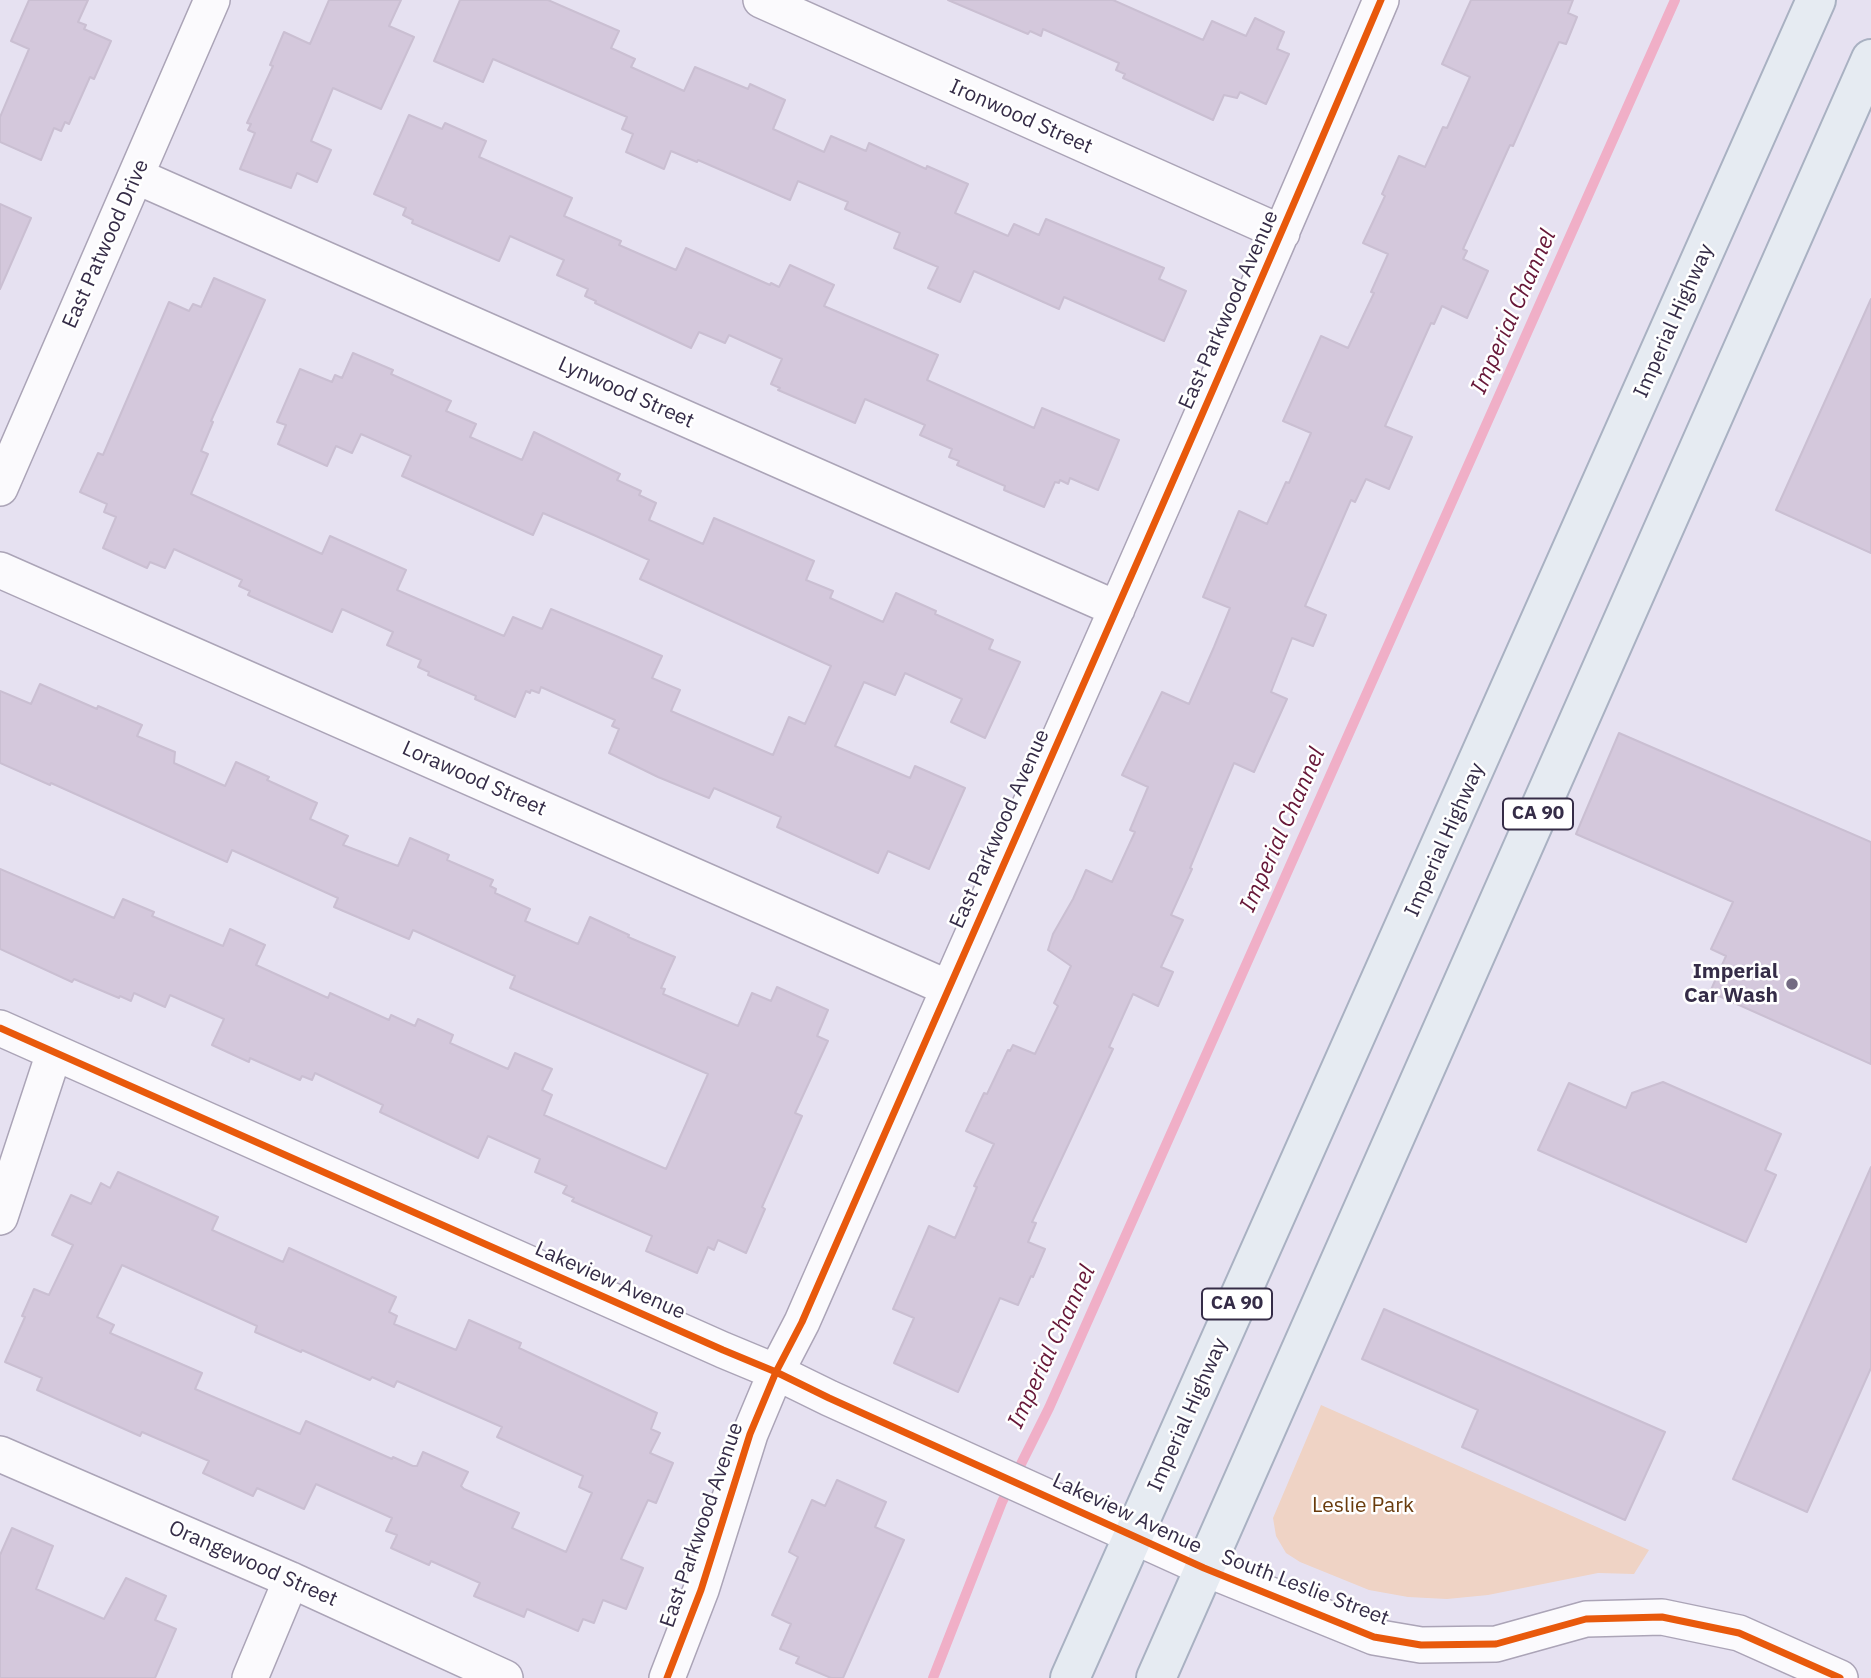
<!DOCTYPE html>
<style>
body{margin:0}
canvas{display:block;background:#e6e1f1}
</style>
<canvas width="1871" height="1678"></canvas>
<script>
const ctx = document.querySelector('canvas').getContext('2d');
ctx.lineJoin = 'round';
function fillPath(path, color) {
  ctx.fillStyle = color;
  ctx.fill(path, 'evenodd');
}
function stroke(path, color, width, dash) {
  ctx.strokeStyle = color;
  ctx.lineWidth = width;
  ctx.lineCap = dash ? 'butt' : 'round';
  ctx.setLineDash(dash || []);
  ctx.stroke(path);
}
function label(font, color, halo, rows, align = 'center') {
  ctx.font = font + ' "IBM Plex Sans",sans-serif';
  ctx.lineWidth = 5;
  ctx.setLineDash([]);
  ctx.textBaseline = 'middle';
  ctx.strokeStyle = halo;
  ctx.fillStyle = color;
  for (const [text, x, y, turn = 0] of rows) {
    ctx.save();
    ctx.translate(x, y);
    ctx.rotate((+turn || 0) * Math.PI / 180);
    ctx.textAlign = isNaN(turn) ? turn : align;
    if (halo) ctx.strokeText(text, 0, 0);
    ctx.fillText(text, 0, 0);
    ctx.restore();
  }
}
fillPath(new Path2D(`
 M1321,1405L1649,1550L1634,1574L1598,1573L1488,1595L1447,1599L1408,1597L1369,1590L1300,1562L1286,1553L1276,1536L1273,1518Z`), '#efd3c5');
stroke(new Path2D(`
 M933,1678L1002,1502L1049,1408L1675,0`), '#f0afc7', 10);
const building = new Path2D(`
 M29,0H88L78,22L86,25L84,29L111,41L94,79L90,77L69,124L65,122L61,131L54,128L41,160L0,142V117L29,49L11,41Z
 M329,0H401L389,26L414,37L381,109L333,88L311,141L331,150L317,182L297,173L291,188L240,169L255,133L248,130L251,124L247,123L273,66L270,65L284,32L310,44Z
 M460,0H548L619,31L611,48L635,59L631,67L684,91L695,67L748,89L750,84L785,100L773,129L824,152L831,136L866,151L869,143L926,169L927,166L968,184L955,213L1008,236L1014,224L1039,235L1046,219L1164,268L1159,279L1186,291L1164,341L1064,297L1059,309L974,271L960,302L928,288L938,267L894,248L900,233L845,209L848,202L798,181L790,200L698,160L697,162L671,151L664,169L626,152L633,134L622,129L627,117L493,59L483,82L434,61Z
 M948,0H1113L1203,40L1212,21L1246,36L1255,18L1284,32L1277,49L1289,54L1266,104L1240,92L1237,98L1224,95L1213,120L1123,78L1125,74L1116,70L1119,63L1043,29L1041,36L1030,31L1028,34Z
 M1471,0H1573L1568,13L1577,17L1566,44L1559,42L1513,146L1510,145L1463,249L1467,251L1463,259L1488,271L1467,318L1442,306L1434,324L1431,323L1385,426L1412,437L1389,489L1366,479L1355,502L1351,500L1305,606L1326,615L1313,646L1292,638L1271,692L1287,699L1254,772L1234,763L1190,868L1192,869L1171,915L1183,920L1161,967L1173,972L1158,1006L1133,994L1109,1047L1113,1049L1032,1222L1036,1223L1028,1242L1045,1249L1033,1277L1031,1276L1018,1305L1000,1298L958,1392L894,1363L914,1318L893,1309L929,1226L955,1238L977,1187L974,1186L994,1144L966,1131L984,1093L987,1094L1008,1050L1010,1051L1013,1045L1035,1054L1058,1006L1054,1003L1071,966L1048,950L1053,934L1073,899L1086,870L1112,882L1135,832L1130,830L1148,787L1122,775L1162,692L1189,704L1214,647L1230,608L1203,597L1239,511L1267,524L1286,482L1289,483L1311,433L1283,421L1321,336L1348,348L1374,293L1371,292L1388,254L1363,243L1385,196L1382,194L1399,156L1425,167L1443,127L1447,128L1470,77L1442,64Z
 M409,115L442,129L445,123L486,141L479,157L572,198L564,216L621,241L619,245L676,270L686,248L770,285L771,283L779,287L790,265L834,285L824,306L938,355L927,380L1034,428L1042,408L1119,440L1098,490L1070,478L1068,484L1060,480L1059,483L1055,482L1044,507L1004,490L1005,486L957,465L959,461L949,457L952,449L920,435L925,425L865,399L855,423L778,390L780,388L771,384L782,359L729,335L725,343L699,332L691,348L595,303L596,301L585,296L588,289L557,275L564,260L510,236L499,261L412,223L413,220L403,215L406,208L374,194Z
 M0,204L31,218L0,289Z
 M214,278L265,300L211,421L213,422L201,451L208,454L191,494L322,554L330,536L406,570L397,590L504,636L513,617L542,629L551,609L616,636L662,656L652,678L680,690L671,711L773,755L789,717L805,724L831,666L640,579L649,560L596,536L543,513L533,535L402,476L411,456L361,434L352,453L336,446L327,466L278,444L286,425L277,422L300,369L332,382L335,375L342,378L353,353L393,370L391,374L451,401L446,411L476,424L470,437L522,460L534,432L620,474L617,480L641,491L639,495L656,503L649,520L703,544L714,518L814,561L806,580L833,591L830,598L883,622L896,593L936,611L935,614L993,640L989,649L1020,662L985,738L951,722L962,699L905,673L895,695L864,682L835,746L910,778L915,766L965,788L929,869L888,851L878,873L777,827L781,817L714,788L709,798L658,777L609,753L619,729L612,726L615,720L541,687L539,693L531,690L530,693L526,691L515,717L475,699L476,696L428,675L429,672L418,667L421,660L387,645L393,632L342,609L332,632L248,595L250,591L239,586L242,580L174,549L165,568L150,562L147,568L103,548L116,517L104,512L107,504L80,492L98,453L103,455L169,302L189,311L193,304L201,307Z
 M1871,299V553L1776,510Z
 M40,684L97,709L98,706L142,725L137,736L175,752L174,763L225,786L236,762L269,777L267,780L317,803L310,819L348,836L343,845L398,866L410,838L449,855L447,860L493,880L490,886L496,889L495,893L530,909L525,921L578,944L590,917L629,935L628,937L675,957L661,988L665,989L663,994L738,1026L752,993L771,1001L777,987L828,1010L817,1036L828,1041L795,1113L802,1116L762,1207L765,1209L746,1253L718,1240L714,1250L708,1247L697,1273L646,1251L652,1236L572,1201L574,1198L563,1193L567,1186L535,1172L540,1159L488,1136L478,1158L380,1112L383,1105L315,1073L312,1080L302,1076L300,1080L250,1058L249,1062L212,1045L224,1019L170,995L165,1007L134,993L131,1001L120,996L119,998L74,979L72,982L0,949V869L114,918L123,899L154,912L152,916L223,946L230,929L265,945L256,965L328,998L330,993L389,1020L391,1015L415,1026L418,1019L453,1035L450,1043L508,1069L515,1053L552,1069L542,1090L552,1095L544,1115L666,1169L708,1074L510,988L515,976L413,930L409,939L334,907L338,898L232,850L227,862L51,783L50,785L0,763V691L31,704Z
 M1619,733L1871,842V1064L1710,992L1726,956L1711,949L1733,902L1576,834Z
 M1663,1082L1781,1134L1765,1170L1776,1175L1746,1242L1538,1150L1569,1083L1626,1108L1632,1093Z
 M1871,1167V1368L1807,1512L1733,1479Z
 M118,1172L218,1217L212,1230L283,1262L289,1248L396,1297L389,1312L397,1316L394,1324L456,1350L469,1320L521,1343L519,1348L657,1413L651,1429L660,1433L650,1453L673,1463L656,1503L648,1500L621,1559L643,1568L626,1609L603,1600L594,1623L583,1619L578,1631L527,1609L524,1617L474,1596L480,1583L431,1561L429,1565L391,1548L397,1535L386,1531L392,1518L316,1484L304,1509L257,1488L253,1496L203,1473L209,1461L142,1432L140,1436L37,1390L42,1378L5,1362L25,1317L22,1316L34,1289L49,1295L73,1245L52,1235L71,1195L91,1204L101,1183L110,1188ZM122,1265L257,1326L255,1332L301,1352L302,1350L370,1380L372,1377L394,1387L397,1381L502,1427L497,1437L583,1476L579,1487L592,1493L566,1552L512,1528L519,1513L464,1489L461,1486L468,1472L423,1452L417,1466H413L393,1457L392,1459L306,1421L300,1434L195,1389L202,1373L110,1333L114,1325L97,1317Z
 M1384,1309L1665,1432L1625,1520L1462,1447L1478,1410L1362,1359Z
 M837,1480L886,1502L875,1527L904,1540L843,1678H831L796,1663L799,1657L780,1649L791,1624L772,1615L798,1557L789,1552L812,1500L825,1506Z
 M12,1528L53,1546L36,1589L104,1619L126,1578L166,1596L155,1620L176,1629L155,1678H0V1555Z`);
fillPath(building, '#d4c8dc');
stroke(building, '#cabfd2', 2);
const street = new Path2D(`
 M761,0L1282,233
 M136,176L1117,609
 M0,488L212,0
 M0,570L948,988
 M0,1028L723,1350L776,1372L829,1398L1204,1568L1374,1637L1421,1645L1496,1644L1586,1619L1662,1617L1739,1633L1840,1678
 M0,1217L54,1053
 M0,1454L291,1580L505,1678
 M250,1678L291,1580
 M667,1678L701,1590L750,1434L776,1372L802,1322C995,881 1193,443 1381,0`);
const primary = new Path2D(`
 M1070,1678L1816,0
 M1156,1678L1871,59`);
stroke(street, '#aba4b7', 38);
stroke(primary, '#a9b1c2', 42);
stroke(street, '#fbfafd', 35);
stroke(primary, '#e6ebf2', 38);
stroke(new Path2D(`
 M0,1028L723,1350L776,1372L829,1398L1204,1568L1374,1637L1421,1645L1496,1644L1586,1619L1662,1617L1739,1633L1840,1678
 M667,1678L701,1590L750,1434L776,1372L802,1322C995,881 1193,443 1381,0`), '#e8590c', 7);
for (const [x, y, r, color] of [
 [1792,984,7,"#736b82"]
]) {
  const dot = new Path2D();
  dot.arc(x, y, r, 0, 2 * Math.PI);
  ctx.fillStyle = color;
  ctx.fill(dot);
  stroke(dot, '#fff', 2.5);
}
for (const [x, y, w] of [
 [1538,814,70],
 [1237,1304,70]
]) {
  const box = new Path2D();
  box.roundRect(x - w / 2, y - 15.5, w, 31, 5);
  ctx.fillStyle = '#fff';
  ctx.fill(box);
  stroke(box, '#352c47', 2);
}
label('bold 19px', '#352c47', null, [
 ["CA 90",1538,814],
 ["CA 90",1237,1304]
]);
label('21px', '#352c47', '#fff', [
 ["Ironwood Street",1021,117,24],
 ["East Patwood Drive",106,244,-66],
 ["East Parkwood Avenue",1229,310,-66],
 ["Imperial Highway",1674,321,-66],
 ["Lynwood Street",626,393,24],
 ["Lorawood Street",474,779,24],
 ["East Parkwood Avenue",1000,829,-66],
 ["Imperial Highway",1445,840,-66],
 ["Lakeview Avenue",610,1281,24],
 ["Imperial Highway",1188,1415,-66],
 ["Lakeview Avenue",1127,1514,25],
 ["East Parkwood Avenue",702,1525,-71],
 ["Orangewood Street",253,1564,24],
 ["South Leslie Street",1305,1588,21]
]);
label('bold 21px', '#352c47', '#fff', [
 ["Imperial",1778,972],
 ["Car Wash",1778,996]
], 'right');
label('21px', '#693b0c', '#fff', [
 ["Leslie Park",1363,1506]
]);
label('italic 23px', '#661637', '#fff', [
 ["Imperial Channel",1514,312,-66],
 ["Imperial Channel",1283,830,-66],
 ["Imperial Channel",1052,1347,-65]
]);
</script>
